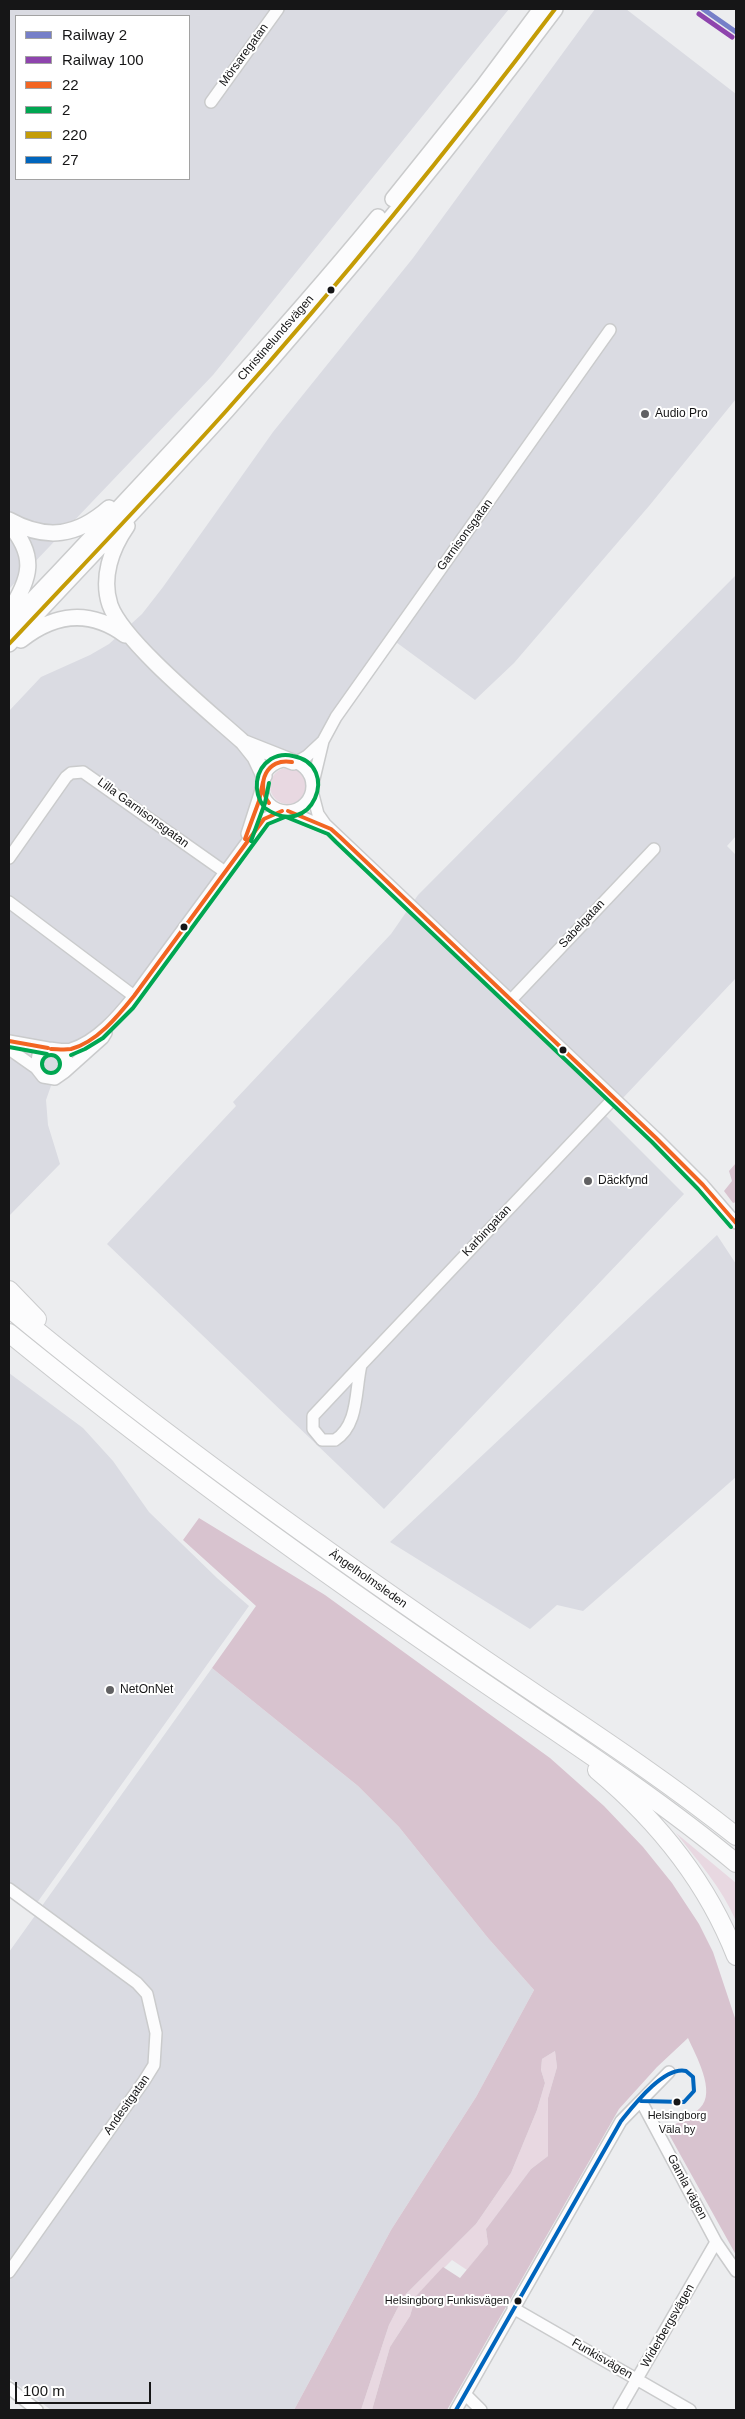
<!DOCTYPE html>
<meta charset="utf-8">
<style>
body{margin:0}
#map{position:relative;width:745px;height:2419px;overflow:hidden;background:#ecedef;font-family:Helvetica,sans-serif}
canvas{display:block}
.frame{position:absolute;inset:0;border:10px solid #161617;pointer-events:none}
.legend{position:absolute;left:15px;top:15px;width:175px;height:165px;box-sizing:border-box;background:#fff;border:1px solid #a2a2a2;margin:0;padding:6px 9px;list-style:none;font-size:15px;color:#161617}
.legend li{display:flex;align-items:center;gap:10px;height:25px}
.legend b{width:25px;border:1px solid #a2a2a2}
.scale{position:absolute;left:15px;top:2382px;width:136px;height:22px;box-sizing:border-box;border:2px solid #161617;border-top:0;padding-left:6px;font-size:15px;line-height:18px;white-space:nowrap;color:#161617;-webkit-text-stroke:4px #fff;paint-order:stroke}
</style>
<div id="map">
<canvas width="745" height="2419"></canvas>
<div class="frame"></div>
<ul class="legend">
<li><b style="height:6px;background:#767fc8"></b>Railway 2</li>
<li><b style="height:6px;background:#8e44ad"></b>Railway 100</li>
<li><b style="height:6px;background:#f26522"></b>22</li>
<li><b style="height:6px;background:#00a651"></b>2</li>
<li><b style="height:6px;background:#c49c06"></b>220</li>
<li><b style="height:6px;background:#0065bd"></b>27</li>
</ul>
<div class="scale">100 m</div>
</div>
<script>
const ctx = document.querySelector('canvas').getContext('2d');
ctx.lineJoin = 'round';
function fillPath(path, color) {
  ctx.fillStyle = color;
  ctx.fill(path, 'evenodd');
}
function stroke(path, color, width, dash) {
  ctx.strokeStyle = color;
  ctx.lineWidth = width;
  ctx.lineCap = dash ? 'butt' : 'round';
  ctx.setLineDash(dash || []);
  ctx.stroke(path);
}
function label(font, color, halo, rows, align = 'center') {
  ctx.font = font + ' Helvetica,sans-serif';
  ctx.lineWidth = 4;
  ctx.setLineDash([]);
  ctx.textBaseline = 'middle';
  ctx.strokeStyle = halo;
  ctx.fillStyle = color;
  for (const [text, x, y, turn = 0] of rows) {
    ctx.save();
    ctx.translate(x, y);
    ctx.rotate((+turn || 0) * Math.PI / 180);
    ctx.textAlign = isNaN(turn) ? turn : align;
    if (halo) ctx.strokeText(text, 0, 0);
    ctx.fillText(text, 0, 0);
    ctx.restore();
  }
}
fillPath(new Path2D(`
 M9,9H509L213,375L9,589ZM16,16H189V179H16Z
 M595,9H626L736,94V399L649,506L514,663L475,700L389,637L321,739L299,758L252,743L260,781L248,824L238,850L100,1031L60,1060L46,1100L48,1125L60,1164L9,1216V711L41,677L90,655L109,644L142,614L163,587L273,432L413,258Z
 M736,575V836L727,846L736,855V978L606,1116L684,1194L384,1509L107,1244L236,1106L233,1102L391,934L418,895Z
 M717,1235L736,1264V1477L583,1611L557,1605L530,1629L390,1542Z
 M9,1373L83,1428L113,1461L149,1512L217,1578L249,1606L34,1907L9,1889Z
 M212,1668L358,1786L399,1827L488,1938L534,1990L476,2097L391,2230L294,2410H51L9,2378V1952Z`), '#dadbe2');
fillPath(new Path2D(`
 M270 786a18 18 0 1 1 36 0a18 18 0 1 1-36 0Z
 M676,1833L736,1883V1921C722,1888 698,1861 676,1833Z
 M555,2051L557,2067L548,2098V2156L531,2169L486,2229L488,2244L467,2270L452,2260L416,2296L410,2316L390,2347L372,2410H361L389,2325L404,2296L476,2224L511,2173L537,2110L545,2083L541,2070L542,2059Z`), '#e8d8e1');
fillPath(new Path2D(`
 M736,1163V1202L733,1203L724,1191L732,1181L729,1171Z
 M199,1518L325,1595L550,1758L604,1806L643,1847L672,1883L699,1924L713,1952L736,2021V2255L666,2129C677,2123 691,2117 700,2108C717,2092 695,2054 688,2038L657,2067L619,2109L447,2410H372L390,2347L410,2316L416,2296L443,2267L460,2278L488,2244L486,2229L531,2169L548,2156V2098L557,2067L555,2051L542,2059L541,2070L545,2083L537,2110L511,2173L476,2224L404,2296L389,2325L361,2410H294L391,2230L476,2097L534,1990L488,1938L399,1827L358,1786L212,1668L256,1606L183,1540Z`), '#d8c3cf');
const minor = new Path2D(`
 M211,102L278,9
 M262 786a25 25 0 1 1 50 0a25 25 0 1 1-50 0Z
 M295,763L307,756L322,742
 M312,787L323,741L336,717L610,330
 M312,791L318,814L325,824L656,1138L703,1185L736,1223
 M288,811L327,828
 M247,834L262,787
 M9,858L66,777L71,773L83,772L225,872
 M9,902L134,996
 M511,1000L654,849
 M9,1041L48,1048
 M9,1049L36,1068
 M59,1050L67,1060L65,1072L55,1079L43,1077L36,1068L38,1055L48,1048C56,1048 63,1051 71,1049C97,1041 118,1016 134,996L264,819L282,811
 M65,1072L103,1038L106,1033
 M361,1365L313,1416V1429L322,1440H335C359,1425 355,1390 361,1365L614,1098
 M9,1889L137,1983L147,1994L156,2033L154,2065L144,2081L9,2272
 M641,2101L716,2242L736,2271
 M513,2308L690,2410
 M9,2388L37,2410
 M465,2394L481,2410
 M456,2410L621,2121L669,2072
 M619,2410L716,2242`);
const major = new Path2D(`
 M393,199L482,88L541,9
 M9,520C47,541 77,536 109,508
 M9,524C37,556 31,578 9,612
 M127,526C111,549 101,578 110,605C123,642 212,714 243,742L255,757L264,776
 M9,625C135,491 261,359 378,217
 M21,640C55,613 90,609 125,635
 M9,644C81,566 156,489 227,410C342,280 452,147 555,9
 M245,743L293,762`);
const highway = new Path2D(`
 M9,1290L37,1319
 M9,1308C154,1428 307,1538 462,1644C555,1708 648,1766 736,1836
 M9,1333C149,1447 296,1554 445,1656C543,1724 644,1787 736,1863
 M597,1770C658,1821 707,1882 736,1956`);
stroke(minor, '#cacbcc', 14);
stroke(major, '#cacbcc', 18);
stroke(highway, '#cacbcc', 20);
stroke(minor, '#fcfcfd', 11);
stroke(major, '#fcfcfd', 15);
stroke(highway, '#fcfcfd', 18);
stroke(new Path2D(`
 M269,803C255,784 267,757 292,762
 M288,811L331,829L340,837L656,1138L703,1185L736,1223
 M245,839L259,801L263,782
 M9,1041L48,1048
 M51,1049C57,1049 64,1050 71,1049C97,1042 118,1016 134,996L264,819L282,811`), '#f26522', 4);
stroke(new Path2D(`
 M264,807C253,792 254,770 271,759C278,755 285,754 293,756C342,765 312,842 265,808
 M286,817L328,834L336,842L652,1142L698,1189L731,1227
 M251,841L265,803L269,783
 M9,1047L47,1054
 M71,1055L85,1049L103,1038L133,1008L268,824L285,817
 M42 1064a9 9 0 1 1 18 0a9 9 0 1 1-18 0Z`), '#00a651', 4);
stroke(new Path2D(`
 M9,644C82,566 156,489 227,410C342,281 451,147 555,9`), '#c49c06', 4);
stroke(new Path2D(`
 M456,2410L621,2121C634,2105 664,2066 686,2071L693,2077L694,2091L684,2102L641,2101`), '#0065bd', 4);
stroke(new Path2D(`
 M703,9L736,32`), '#767fc8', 5);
stroke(new Path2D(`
 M699,14L732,37`), '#8e44ad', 5);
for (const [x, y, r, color] of [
 [331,290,4.5,"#161617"],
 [645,414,5,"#616163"],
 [184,927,4.5,"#161617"],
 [563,1050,4.5,"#161617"],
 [588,1181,5,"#616163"],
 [110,1690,5,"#616163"],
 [677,2102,4.5,"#161617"],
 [518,2301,4.5,"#161617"]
]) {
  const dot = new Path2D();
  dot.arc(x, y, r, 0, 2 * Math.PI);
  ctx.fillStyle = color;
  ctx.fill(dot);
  stroke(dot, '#fff', 2);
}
label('11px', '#161617', '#fff', [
 ["Helsingborg",677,2116],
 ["Väla by",677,2130],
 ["Helsingborg Funkisvägen",509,2301,"right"]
]);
label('12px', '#161617', '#fff', [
 ["Mörsaregatan",244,55,-54],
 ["Christinelundsvägen",276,338,-49],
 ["Garnisonsgatan",465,535,-54],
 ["Lilla Garnisonsgatan",143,813,36],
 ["Sabelgatan",582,924,-47],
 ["Karbingatan",487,1231,-47],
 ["Ängelholmsleden",368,1579,35],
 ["Andesitgatan",127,2105,-55],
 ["Gamla vägen",687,2187,62],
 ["Widerbergsvägen",668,2326,-60],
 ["Funkisvägen",602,2359,30]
]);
label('12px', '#161617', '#fff', [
 ["Audio Pro",655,414],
 ["Däckfynd",598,1181],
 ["NetOnNet",120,1690]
], 'left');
</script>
